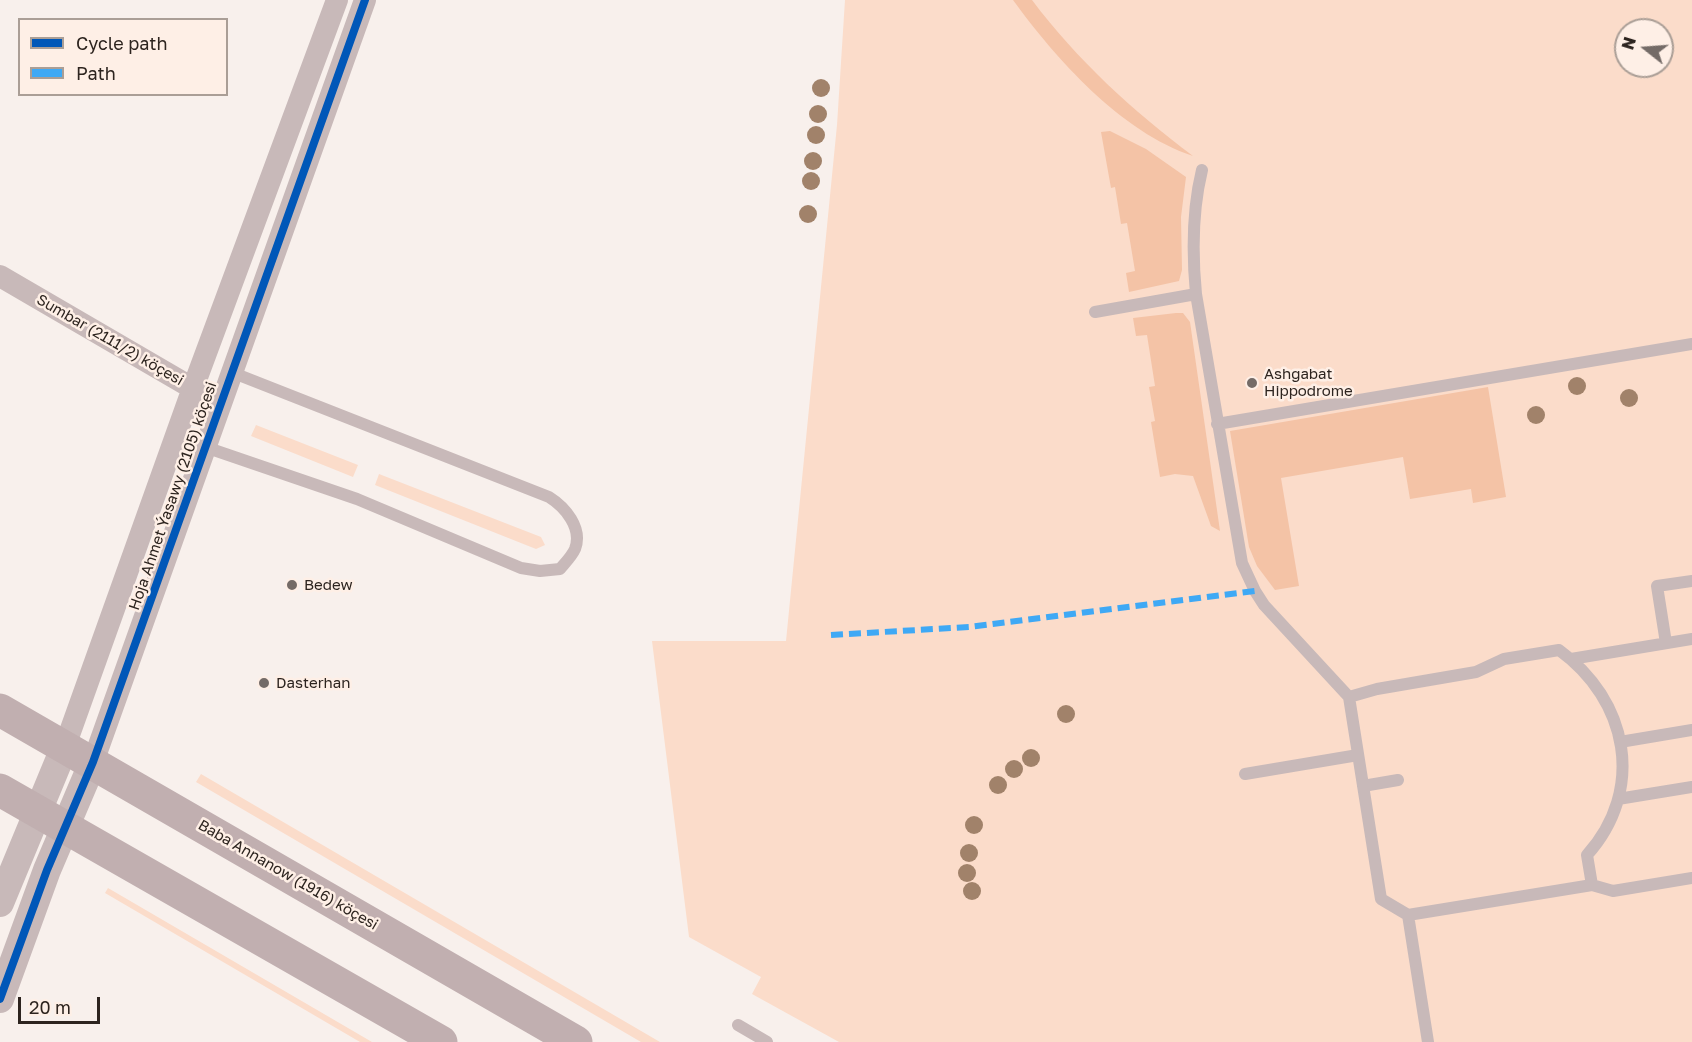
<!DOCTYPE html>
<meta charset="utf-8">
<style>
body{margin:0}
#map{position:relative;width:1692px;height:1042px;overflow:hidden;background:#f8f0ec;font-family:"Golos Text",sans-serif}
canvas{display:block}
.legend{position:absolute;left:18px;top:18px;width:210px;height:78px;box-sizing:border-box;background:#feefe6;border:2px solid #aa9e96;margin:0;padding:8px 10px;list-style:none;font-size:18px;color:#2d241f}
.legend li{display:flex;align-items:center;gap:12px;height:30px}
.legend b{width:30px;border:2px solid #aa9e96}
.north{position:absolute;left:1614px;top:18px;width:60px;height:60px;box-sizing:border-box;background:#feefe6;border:2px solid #aa9e96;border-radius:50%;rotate:287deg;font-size:16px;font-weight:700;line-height:24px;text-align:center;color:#2d241f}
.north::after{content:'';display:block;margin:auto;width:21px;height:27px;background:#746b67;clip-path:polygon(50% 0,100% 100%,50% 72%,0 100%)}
.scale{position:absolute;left:18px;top:997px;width:82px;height:27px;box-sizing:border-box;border:3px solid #2d241f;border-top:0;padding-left:8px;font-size:18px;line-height:21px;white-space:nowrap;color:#2d241f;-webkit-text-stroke:4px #feefe6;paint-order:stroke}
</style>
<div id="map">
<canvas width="1692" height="1042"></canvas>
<ul class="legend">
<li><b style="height:8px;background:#0057b8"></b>Cycle path</li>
<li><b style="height:8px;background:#3fa9f5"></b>Path</li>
</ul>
<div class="north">N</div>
<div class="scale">20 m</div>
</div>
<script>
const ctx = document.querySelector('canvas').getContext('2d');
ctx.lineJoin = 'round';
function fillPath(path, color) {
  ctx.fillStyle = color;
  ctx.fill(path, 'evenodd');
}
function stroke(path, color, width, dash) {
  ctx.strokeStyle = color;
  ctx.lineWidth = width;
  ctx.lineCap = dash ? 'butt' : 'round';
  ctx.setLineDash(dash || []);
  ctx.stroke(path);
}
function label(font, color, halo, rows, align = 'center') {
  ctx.font = font + ' "Golos Text",sans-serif';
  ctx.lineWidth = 5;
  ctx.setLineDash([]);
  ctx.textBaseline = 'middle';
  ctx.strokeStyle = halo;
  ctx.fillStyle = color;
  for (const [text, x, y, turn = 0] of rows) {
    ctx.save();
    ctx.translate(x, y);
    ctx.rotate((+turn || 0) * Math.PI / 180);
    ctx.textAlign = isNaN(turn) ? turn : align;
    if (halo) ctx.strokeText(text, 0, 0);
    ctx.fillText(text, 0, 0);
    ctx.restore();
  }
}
fillPath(new Path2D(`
 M845,0H1692V1042H839L752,994L761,977L689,937L652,641H786L837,125ZM1626,30H1662V66H1626Z
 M256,425L358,465L353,477L251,436Z
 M379,474L541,537L545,545L536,549L375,485Z
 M201,774L660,1042H641L196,782Z
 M108,888L372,1042H360L105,893Z`), '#fbdcca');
fillPath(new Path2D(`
 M1013,0H1032C1077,60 1133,111 1193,156C1121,132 1056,59 1013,0Z
 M1110,131L1146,149L1186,177L1181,217L1182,270L1179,281L1129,292L1126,273L1135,271L1127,223L1121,224L1115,187L1111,188L1101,132Z
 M1176,313H1183L1190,322L1220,531L1211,526L1193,476L1175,474L1160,477L1151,422L1155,421L1149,387L1155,386L1147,335L1136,336L1133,318Z
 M1488,387L1506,497L1473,503L1471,489L1410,499L1403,457L1281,478L1299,586L1275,590L1257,566L1249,547L1230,431Z`), '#f4c3a6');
stroke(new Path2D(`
 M1202,170C1192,211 1192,252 1196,294L1242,563L1255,591L1264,605L1349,697L1381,899L1408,915L1428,1042
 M1095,312L1196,294
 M1217,424L1692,344
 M205,447L357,499L521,568L540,571L560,569C565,563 572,556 575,549C583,528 565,507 549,497L231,372
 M1666,643L1657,586L1692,581
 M1571,659L1692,639
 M1349,697L1377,689L1476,672L1504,659L1559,650C1628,700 1646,789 1587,855L1592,885
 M1620,742L1692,730
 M1245,774L1358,755
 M1363,786L1398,780
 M1618,799L1692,787
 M1408,915L1592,885L1613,891L1692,878
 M738,1025L767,1042`), '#c8b9b9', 12);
stroke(new Path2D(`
 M0,276L206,396
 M65,746L193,388L337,0
 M93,762L365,0`), '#c8b9b9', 22);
stroke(new Path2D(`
 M0,903L65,746
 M0,999L47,870L93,762`), '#c8b9b9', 28);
stroke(new Path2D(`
 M0,710L576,1042
 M0,790L441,1042`), '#c1afb0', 33);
stroke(new Path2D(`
 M831,635L969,627L1255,591`), '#3fa9f5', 6, [12, 6]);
stroke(new Path2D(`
 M0,999L47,870L93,762L365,0`), '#0057b8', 8);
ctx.fillStyle = '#a1826a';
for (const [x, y] of [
 [821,88],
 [818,114],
 [816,135],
 [813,161],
 [811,181],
 [808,214],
 [1577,386],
 [1629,398],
 [1536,415],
 [1066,714],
 [1031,758],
 [1014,769],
 [998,785],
 [974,825],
 [969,853],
 [967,873],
 [972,891]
]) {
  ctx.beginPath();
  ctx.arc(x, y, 9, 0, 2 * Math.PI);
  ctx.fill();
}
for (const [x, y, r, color] of [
 [1252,383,6,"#746b67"],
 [292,585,6,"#746b67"],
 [264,683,6,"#746b67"]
]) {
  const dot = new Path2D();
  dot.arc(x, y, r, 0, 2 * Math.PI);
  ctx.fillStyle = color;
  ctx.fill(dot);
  stroke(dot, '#feefe6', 2);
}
label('15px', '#2d241f', '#feefe6', [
 ["Sumbar (2111/2) köçesi",110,340,30],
 ["Hoja Ahmet Ýasawy (2105) köçesi",173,496,-71],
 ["Baba Annanow (1916) köçesi",288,875,30]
]);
label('15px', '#2d241f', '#feefe6', [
 ["Ashgabat",1264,374],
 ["Hippodrome",1264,391],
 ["Bedew",304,585],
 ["Dasterhan",276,683]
], 'left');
</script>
